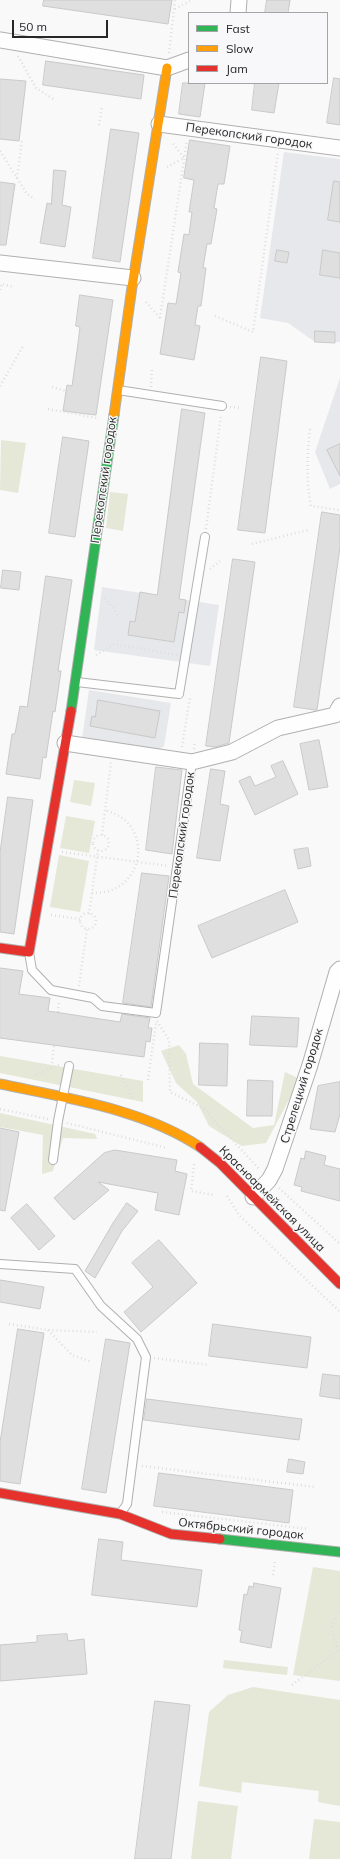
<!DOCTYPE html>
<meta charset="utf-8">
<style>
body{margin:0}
#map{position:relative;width:340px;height:1859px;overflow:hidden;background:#f9f9f9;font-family:Mulish,sans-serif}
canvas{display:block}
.legend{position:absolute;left:188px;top:12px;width:140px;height:72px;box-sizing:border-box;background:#f8f8fa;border:1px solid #a4a4a6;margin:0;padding:5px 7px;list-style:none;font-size:12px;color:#272727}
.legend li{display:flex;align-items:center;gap:8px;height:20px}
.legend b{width:20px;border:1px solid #a4a4a6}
.scale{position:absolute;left:12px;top:20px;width:96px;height:18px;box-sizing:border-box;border:2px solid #272727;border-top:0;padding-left:5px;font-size:12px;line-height:14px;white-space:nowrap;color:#272727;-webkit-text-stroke:3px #f8f8fa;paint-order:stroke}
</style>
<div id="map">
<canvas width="340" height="1859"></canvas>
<ul class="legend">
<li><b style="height:5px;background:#30b455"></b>Fast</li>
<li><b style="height:5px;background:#ff9f0a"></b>Slow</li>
<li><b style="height:5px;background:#e5322d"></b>Jam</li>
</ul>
<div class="scale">50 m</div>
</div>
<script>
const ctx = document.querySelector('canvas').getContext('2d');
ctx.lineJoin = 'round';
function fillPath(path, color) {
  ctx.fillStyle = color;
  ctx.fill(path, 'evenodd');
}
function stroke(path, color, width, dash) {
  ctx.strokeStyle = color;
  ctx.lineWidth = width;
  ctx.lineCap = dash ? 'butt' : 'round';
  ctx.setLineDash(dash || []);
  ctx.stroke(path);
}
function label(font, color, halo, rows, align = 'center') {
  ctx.font = font + ' Mulish,sans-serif';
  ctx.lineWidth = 3;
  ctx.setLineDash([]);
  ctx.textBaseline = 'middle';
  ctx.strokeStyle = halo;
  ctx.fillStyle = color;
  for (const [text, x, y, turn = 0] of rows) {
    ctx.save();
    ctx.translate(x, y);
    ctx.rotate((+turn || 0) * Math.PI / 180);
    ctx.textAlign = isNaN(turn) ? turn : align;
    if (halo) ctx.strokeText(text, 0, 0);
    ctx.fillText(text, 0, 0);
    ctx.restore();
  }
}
fillPath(new Path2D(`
 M284,152L340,159V342H315L288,323L260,318Z
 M340,378V484L330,489L315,452Z
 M102,587L219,605L210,666L94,650Z
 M89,690L171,703L164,746L141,762L80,753Z`), '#e7e8eb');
fillPath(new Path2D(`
 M1,440L26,443L18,493L0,490Z
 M110,492L128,494L123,531L106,528Z
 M74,780L95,783L91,806L70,802Z
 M66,816L95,821L89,853L60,848Z
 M59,855L89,861L80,912L50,907Z
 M179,1045L186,1054L193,1084L253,1128L274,1125L285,1072L300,1079L266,1143L242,1146L209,1126L197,1102L176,1083L161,1051Z
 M0,1056L143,1081V1102L0,1073Z
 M0,1113L95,1134L97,1139L63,1138L53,1171L42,1174L43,1135L0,1127Z
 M313,1567L340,1571V1681L293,1675Z
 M224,1660L288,1667L287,1675L223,1668Z
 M253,1687L340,1700V1806L318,1802L319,1791L242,1782L241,1793L199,1786L209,1712L228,1695Z
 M198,1801L238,1806L231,1859H191Z
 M314,1819L340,1822V1859H309Z`), '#e5e7d7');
const building = new Path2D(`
 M44,0H172L168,24L43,6Z
 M267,0H290L288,13H265Z
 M46,61L144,75L141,99L43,85Z
 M334,78L340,79V125L327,123Z
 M0,79L26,81L19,141L0,139Z
 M183,83H205L200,117L179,114Z
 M255,83H279L274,113L252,110Z
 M111,129L139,133L120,262L93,258Z
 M190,140L230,146L224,184H218L214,208L217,209L211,244H207L203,268H206L201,306H198L195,325L200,326L194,360L160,354L168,303L176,304L181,273L178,272L184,234L189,235L192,212H189L194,180L184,178Z
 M54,170L66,171L62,205L71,207L65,247L40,243L47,203L51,204Z
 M334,181L340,182V222L328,220Z
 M0,182L15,184L6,245H0Z
 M277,250L289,252L287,263L275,261Z
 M323,250L340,253V278L320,275Z
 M80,295L113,300L96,415L63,411L67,385L72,386L77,351L80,327L76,326Z
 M315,331L335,332V343L315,342Z
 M261,357L287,361L265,533L238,530Z
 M182,409L205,413L179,599L186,600L184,613L179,612L174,642L128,635L130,621L135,622L140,592L157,595Z
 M63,437L89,441L75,537L49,533Z
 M340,444V476L327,450Z
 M322,512L340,515V547L317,710H315L294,707Z
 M233,559L255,562L229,743L215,747L206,746Z
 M3,570L21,572L19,590L1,588Z
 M46,576L72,580L58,671H61L55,712L53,711L46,758L43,757L40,779L6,774L12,734H15L20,706L27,707Z
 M98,700L160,711L155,738L90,726L92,716L95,717Z
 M319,740L328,787L309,790L300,744Z
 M283,761L298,794L255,815L239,781L250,776L255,786L276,777L271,766Z
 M156,767L182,770L172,854L146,850Z
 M211,769L225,771L220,804L229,806L220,861L197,858Z
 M8,797L33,800L14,934L0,932V853Z
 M308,848L311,866L298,869L294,850Z
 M142,873L169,876L151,1007L123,1003Z
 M285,890L298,922L212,958L198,926Z
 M0,968L23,971L19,994L50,998L48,1011L120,1022L122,1014L150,1018L148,1028H152L150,1042L146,1041L144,1057L0,1038Z
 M252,1016L299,1018L297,1047L250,1045Z
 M200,1043L228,1044L227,1086L199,1085Z
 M248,1080L273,1081L272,1116H247Z
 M340,1082V1114L335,1132L310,1129L318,1086Z
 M0,1128L19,1132L5,1211L0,1210Z
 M115,1150L177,1160L175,1171L187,1174L179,1215L155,1210L158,1193L98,1182L109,1190L74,1220L54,1198L104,1153Z
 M306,1151L326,1156L324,1165L340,1169V1201L301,1191L302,1187L294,1185L301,1158L304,1159Z
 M127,1203L138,1211L122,1231L95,1278L85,1271L113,1223Z
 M27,1204L55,1236L39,1250L11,1218Z
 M159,1240L197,1283L141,1332L124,1312L153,1287L132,1263Z
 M0,1280L44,1287L40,1309L0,1302Z
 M213,1324L311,1337L307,1368L209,1356Z
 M18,1329L44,1333L20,1484L0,1481V1443Z
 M106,1339L130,1343L106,1493L82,1489Z
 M323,1374L340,1376V1399L320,1396Z
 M147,1399L302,1419L299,1440L144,1420Z
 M289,1459L305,1462L303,1474L287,1472Z
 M159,1473L293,1490L289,1523L154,1506Z
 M99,1539L123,1542L121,1560L202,1570L197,1607L92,1595Z
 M254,1583L281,1588L271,1648L240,1642L242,1631L239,1630L244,1594L247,1595L249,1586L253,1587Z
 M67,1634L68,1641L84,1639L87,1674L0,1681V1645L37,1642V1636Z
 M155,1701L190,1705L171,1859H135Z`);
fillPath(building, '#dfdfdf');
stroke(building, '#c9c9c9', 1);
const lane = new Path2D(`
 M118,390L222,406
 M77,682L179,694L205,537
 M29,952L32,970L51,990L93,998L102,1006L156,1013L192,762
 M53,1160L58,1121L69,1066
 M0,1264L75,1269L101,1306L137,1339L146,1357L127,1504L120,1514`);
const street = new Path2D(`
 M238,13L239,0
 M0,40L167,68L189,60
 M159,124L340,148
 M0,263L133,278
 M65,743L192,762L232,752L278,728L335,715L340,706
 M253,1197L269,1180L275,1169L310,1065L337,972L340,969`);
const fast = new Path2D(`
 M71,711L114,415
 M220,1539L340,1552`);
const slow = new Path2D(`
 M114,415L132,287L167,68
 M0,1084C66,1098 143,1109 200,1147`);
const jam = new Path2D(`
 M0,948L29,952L71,711
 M200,1147L220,1163L340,1284
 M0,1493L120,1514L171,1534L220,1539`);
stroke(lane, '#b0b0b0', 10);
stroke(street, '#b0b0b0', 17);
stroke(fast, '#b0b0b0', 11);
stroke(slow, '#b0b0b0', 11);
stroke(jam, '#b0b0b0', 11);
stroke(new Path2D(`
 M175,9L192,0
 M169,53L175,0
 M18,56L36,88L55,100
 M99,125L102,107
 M0,151L27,194L35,199
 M167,167L184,158L172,142
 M17,178L22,140
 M0,290L1,284L14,287
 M146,302L160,318
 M215,316L253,332L278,152
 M160,318L187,140
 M0,386L23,346
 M52,387L66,391
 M151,387L152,367
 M230,407L241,408
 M48,409L97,418
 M310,429C307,456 306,479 311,506L340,510
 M206,529L221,415
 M252,544L308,530
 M210,569L220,561
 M105,598L118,615
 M96,655L114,644L177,655
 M182,747L190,697
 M194,749L195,741
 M102,835L111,762
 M93 843a8 8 0 1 1 16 0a8 8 0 1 1-16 0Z
 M62,852L169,866
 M92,893C100,893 109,892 116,888C140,876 146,842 127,822C121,816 113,813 105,810
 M80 921a8 8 0 1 1 16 0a8 8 0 1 1-16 0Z
 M89,914L98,850
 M51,915L80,919
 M79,986L87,929
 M58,1012L59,1001
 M157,1021L169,1040L170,1092L203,1108L260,1170
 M52,1063L54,1045
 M36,1075L59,1065
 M121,1075L132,1098
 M148,1080L156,1023
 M0,1109L48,1119
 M67,1123L167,1148
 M194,1164L191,1191L214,1195
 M279,1188L340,1244
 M227,1196L239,1215L340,1312
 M9,1324L48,1330L97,1332
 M48,1330L72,1355L92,1362
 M154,1358L209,1365
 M142,1466L315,1487
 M162,1512L309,1529
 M273,1575L275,1562
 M340,1650C331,1637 329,1623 340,1610
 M292,1685L339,1650`), '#dededf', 2.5, [1, 3]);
stroke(lane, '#fefefe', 8);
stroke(street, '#fefefe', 15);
stroke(fast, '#30b455', 9);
stroke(slow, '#ff9f0a', 9);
stroke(jam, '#e5322d', 9);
label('12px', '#272727', '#f8f8fa', [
 ["Перекопский городок",249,136,8],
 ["Перекопский городок",104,480,-82],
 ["Перекопский городок",182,835,-82],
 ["Стрелецкий городок",302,1086,-73],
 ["Красноармейская улица",272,1199,45],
 ["Октябрьский городок",241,1529,6]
]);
</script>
